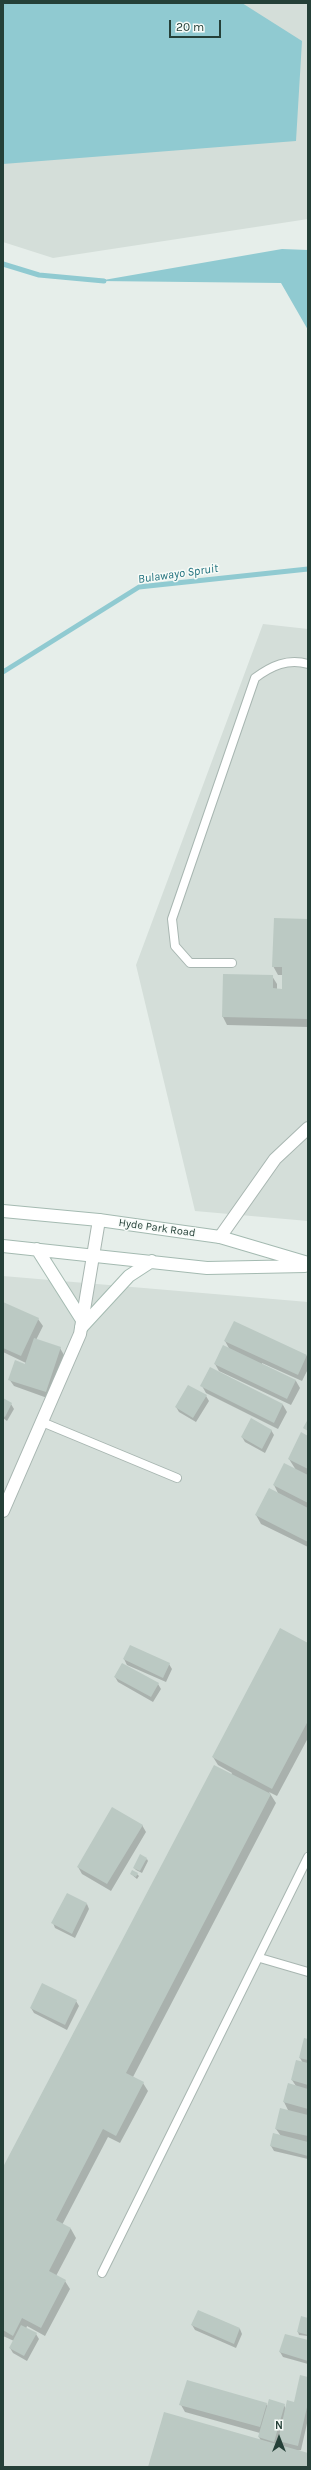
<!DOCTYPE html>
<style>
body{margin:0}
#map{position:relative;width:311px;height:2470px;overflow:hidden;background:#e6eeea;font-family:Karla,sans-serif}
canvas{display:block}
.frame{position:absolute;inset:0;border:4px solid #254038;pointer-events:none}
.north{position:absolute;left:259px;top:2418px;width:40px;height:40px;-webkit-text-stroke:3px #f7fbf8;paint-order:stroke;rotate:0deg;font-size:11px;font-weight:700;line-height:16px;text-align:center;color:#254038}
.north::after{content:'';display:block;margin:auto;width:14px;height:18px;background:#254038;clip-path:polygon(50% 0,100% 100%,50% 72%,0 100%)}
.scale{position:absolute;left:169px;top:20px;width:52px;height:18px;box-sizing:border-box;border:2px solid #254038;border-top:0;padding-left:5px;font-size:12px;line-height:14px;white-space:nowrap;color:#254038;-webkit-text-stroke:3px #f7fbf8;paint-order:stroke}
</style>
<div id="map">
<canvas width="311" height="2470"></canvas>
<div class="frame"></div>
<div class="north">N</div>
<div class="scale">20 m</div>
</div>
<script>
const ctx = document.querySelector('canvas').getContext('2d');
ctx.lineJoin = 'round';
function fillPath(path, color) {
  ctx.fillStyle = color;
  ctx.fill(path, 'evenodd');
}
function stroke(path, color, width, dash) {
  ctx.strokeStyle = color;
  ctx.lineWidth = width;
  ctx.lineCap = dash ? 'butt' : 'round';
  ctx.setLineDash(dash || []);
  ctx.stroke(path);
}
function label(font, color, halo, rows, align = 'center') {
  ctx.font = font + ' Karla,sans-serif';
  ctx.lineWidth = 3;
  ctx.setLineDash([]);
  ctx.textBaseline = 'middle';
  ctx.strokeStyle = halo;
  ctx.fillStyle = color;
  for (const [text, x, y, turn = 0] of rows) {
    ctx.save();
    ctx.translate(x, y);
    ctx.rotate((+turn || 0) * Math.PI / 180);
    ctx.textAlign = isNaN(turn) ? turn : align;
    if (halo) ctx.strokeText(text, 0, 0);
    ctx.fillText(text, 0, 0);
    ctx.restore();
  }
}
fillPath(new Path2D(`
 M3,3H308V219L53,258L3,242Z
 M263,624L308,629V1221L195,1211L136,965Z
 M3,1276L308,1302V2467H3Z`), '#d4ded9');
fillPath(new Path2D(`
 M3,3H242L302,41L296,141L3,164Z
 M282,249L308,250V330L281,283L98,281Z`), '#90cad1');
fillPath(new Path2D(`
 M308,920V1027L227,1025L223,1017L272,976L277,984V989L283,990V975H278L273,966Z
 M3,1303L38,1319L43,1326L36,1340L60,1348L64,1355L50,1399L14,1386L9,1379L26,1363L3,1352Z
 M234,1323L307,1356L308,1369L302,1381L262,1363V1365L296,1381L300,1388L291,1405L219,1371L215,1364L230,1350L225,1341Z
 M210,1369L283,1405L287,1412L278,1429L206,1393L202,1386Z
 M206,1396L209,1401L196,1422L179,1412L176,1407Z
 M3,1399L11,1404L14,1409L7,1421L3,1418Z
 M271,1430L274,1435L265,1453L245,1442L242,1437Z
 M308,1437V1547L261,1524L256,1515L279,1495L274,1485L296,1470L289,1459Z
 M308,1644V1738L277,1796L269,1792L276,1803L133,2077L143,2083L148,2091L120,2143L108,2137L62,2225L71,2229L76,2238L56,2276L65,2281L70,2289L45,2336L27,2326L26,2329L36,2334L39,2339L27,2361L13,2353L10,2348L14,2341L3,2336V2169L232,1773L218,1765L213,1757Z
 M124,1659L169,1664L172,1669L166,1682L127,1665Z
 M115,1677L158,1684L161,1689L153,1702L118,1682Z
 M142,1825L146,1832L111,1891L82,1874L78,1867Z
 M147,1859L148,1861L142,1873L136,1870L134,1868Z
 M131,1874H137L139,1876L137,1879Z
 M87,1904L89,1909L75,1938L55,1928L53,1923Z
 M76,2001L79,2006L67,2030L34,2013L31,2008Z
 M308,2040V2159L274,2151L271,2146L281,2136L276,2129L289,2112L284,2102L288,2085L296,2086L292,2080L303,2063L300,2058Z
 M308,2319V2336L299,2335L298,2332Z
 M192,2325L240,2329L242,2334L236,2348L195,2330Z
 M308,2341V2364L283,2357L280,2352Z
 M308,2378V2419L301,2450L296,2451L308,2454V2467H149L261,2441L259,2437L260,2433L185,2412L181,2405L266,2404L268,2407L284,2405L286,2409L295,2403ZM278,2440L282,2447L277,2445Z`), '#0003');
stroke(new Path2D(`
 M3,264L39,275L104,281
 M3,672L139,587L308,569`), '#90cad1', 5);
fillPath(new Path2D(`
 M274,918L308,919V1019L222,1017L223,974L273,975V988L282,989V967H272Z
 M3,1302L39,1318L21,1356L3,1348Z
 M234,1321L307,1355L298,1375L224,1341Z
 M34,1338L61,1347L46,1392L8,1380L15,1360L25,1364Z
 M223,1345L296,1380L287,1399L214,1364Z
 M210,1367L283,1404L274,1423L200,1386Z
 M188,1385L207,1395L193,1418L175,1407Z
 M3,1398L12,1403L5,1417L3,1416Z
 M251,1418L272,1430L262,1449L241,1437Z
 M308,1419V1431L303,1428Z
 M301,1432L308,1436V1469L288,1459Z
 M284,1463L308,1475V1503L273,1485Z
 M269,1488L308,1508V1542L255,1515Z
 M280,1628L308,1643V1721L272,1789L212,1757Z
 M130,1645L170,1663L163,1678L123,1659Z
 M122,1663L159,1683L151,1697L114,1677Z
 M214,1765L271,1794L126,2073L144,2082L116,2136L103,2129L56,2220L71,2228L49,2271L66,2280L41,2328L22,2318L13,2336L3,2330V2167Z
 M112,1807L143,1825L107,1884L77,1867Z
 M140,1854L147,1858L140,1871L133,1868Z
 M132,1870L138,1873L136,1877L130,1874Z
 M67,1893L87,1903L72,1934L51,1923Z
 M42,1983L77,2000L65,2025L30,2008Z
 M304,2038L308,2039V2060L299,2058Z
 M296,2060L308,2063V2085L291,2080Z
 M288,2083L308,2089V2109L283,2102Z
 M280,2108L308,2115V2136L275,2129Z
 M273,2133L308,2142V2156L270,2146Z
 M198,2310L240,2328L234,2344L191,2325Z
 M301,2316L308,2318V2335L297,2332Z
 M21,2325L37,2333L24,2356L9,2348Z
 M285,2334L308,2340V2361L279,2352Z
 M300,2375L308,2377V2403L298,2446L278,2441L287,2400L294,2402Z
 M187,2380L267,2403L260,2427L179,2405Z
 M269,2399L285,2404L274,2442L258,2437Z
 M164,2412L308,2453V2467H148Z`), '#bbc9c3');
const lane = new Path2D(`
 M232,963H190L175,946L172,919L255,678C271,666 288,658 308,664
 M42,1422L177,1478
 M260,1958L308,1972
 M102,2273L308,1857`);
const street = new Path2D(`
 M220,1237L275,1159L308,1128
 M3,1511L80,1334L99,1220`);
const secondary = new Path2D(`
 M3,1211L99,1220L220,1237L308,1263
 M3,1246L207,1268L305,1266
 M37,1249L82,1320
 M81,1328L129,1276L152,1261`);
stroke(lane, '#a8b6b1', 10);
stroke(street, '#a8b6b1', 14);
stroke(secondary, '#a4bab1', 14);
stroke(lane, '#fff', 8);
stroke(street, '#fff', 12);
stroke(secondary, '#fff', 12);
label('11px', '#254038', '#f7fbf8', [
 ["Hyde Park Road",157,1228,8]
]);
label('italic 12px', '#1f707c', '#f7fbf8', [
 ["Bulawayo Spruit",178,574,-8]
]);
</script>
